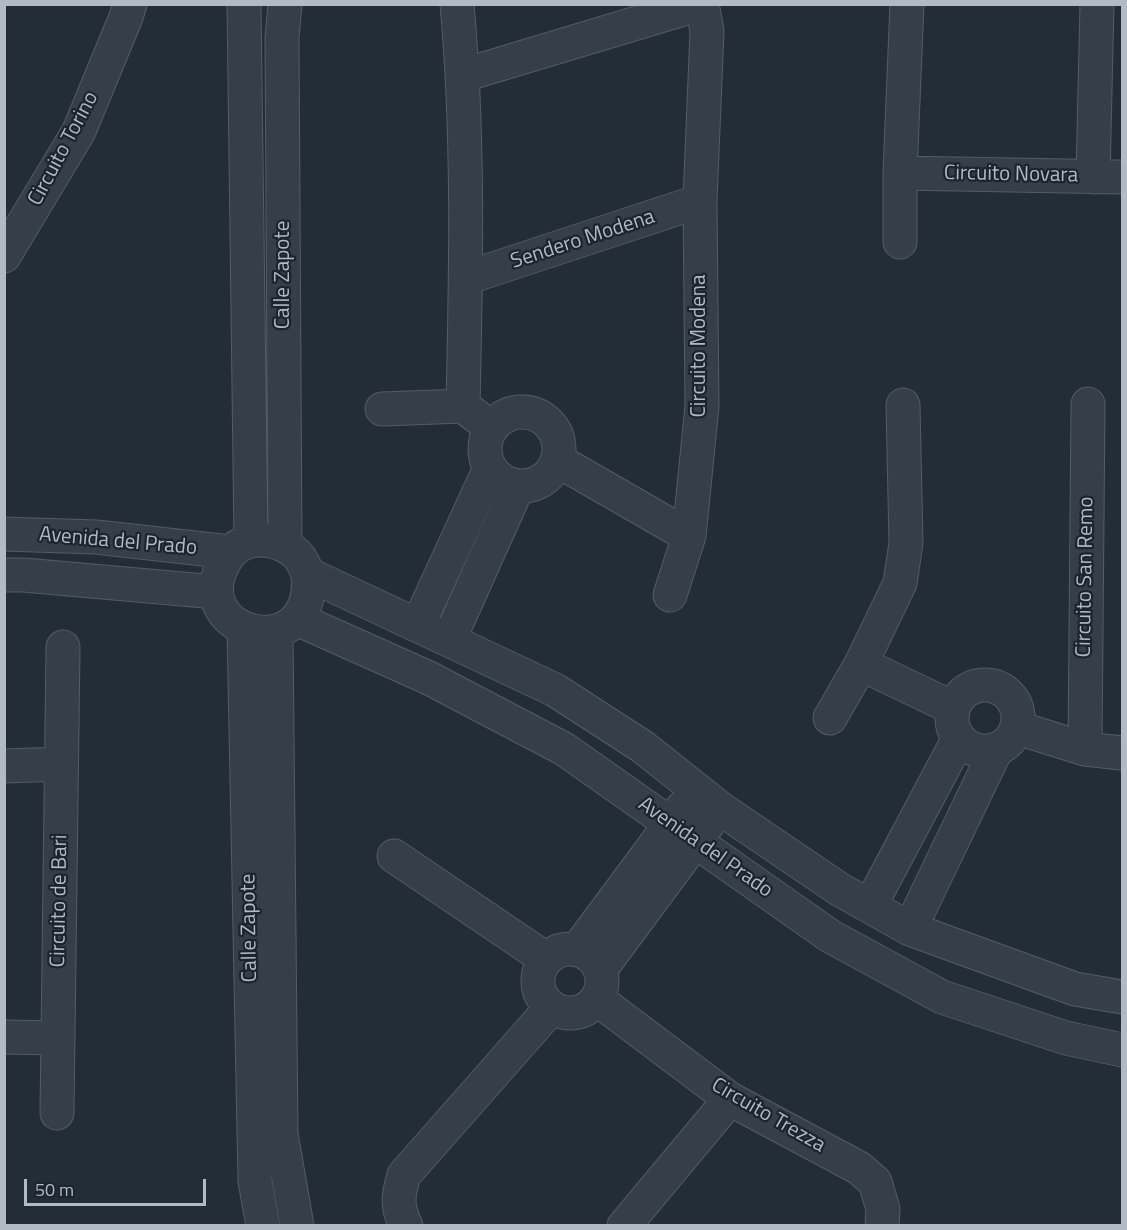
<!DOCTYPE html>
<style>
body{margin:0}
#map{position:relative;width:1127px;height:1230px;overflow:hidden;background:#232d38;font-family:"Titillium Web",sans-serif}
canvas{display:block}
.frame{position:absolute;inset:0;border:6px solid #b1bac5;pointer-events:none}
.scale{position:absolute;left:24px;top:1179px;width:182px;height:27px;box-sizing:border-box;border:3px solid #b1bac5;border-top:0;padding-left:8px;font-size:18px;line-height:21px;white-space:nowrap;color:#b1bac5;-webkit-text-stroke:4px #1c242d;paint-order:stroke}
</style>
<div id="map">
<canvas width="1127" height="1230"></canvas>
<div class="frame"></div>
<div class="scale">50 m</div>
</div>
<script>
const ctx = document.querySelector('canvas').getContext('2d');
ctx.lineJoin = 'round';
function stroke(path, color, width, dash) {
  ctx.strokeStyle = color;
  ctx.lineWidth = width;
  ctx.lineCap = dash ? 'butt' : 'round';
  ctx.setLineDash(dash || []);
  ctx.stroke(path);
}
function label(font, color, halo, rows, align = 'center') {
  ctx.font = font + ' "Titillium Web",sans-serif';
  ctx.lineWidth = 4.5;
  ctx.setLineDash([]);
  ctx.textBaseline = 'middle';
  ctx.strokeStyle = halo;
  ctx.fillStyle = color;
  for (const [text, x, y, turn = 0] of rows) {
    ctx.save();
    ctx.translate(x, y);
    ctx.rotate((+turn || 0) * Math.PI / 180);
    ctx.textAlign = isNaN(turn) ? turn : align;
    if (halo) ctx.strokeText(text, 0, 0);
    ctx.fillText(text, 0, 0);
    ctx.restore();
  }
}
const minor = new Path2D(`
 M244,4L251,541
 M457,4C469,138 466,272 463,406
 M464,75L700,4
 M900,173L1122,177
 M1093,177L1097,4
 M900,242V173L907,4
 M4,256L79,131L126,17L130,4
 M466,278L700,201
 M382,409L463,406L480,419
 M485 449a37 37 0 1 1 74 0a37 37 0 1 1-74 0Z
 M557,460L689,536
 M4,534L96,537L230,552
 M285,545L282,38L285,4
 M308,574C317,671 176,634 228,556C244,532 284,537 300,558C303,563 306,569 308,574L555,690L643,747L721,809L839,889L910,929L1075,989L1122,997
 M4,575H24L216,592
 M670,595L689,536L702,406L700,201L707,31L702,4
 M297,619L429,678L564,749L830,936L942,997L1066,1038L1122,1050
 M418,625L490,468
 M244,630L255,1181L263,1226
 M276,632L281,1134L297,1226
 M449,640L518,486
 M861,664L953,708
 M952 718a33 33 0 1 1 66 0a33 33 0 1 1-66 0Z
 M830,718L861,664L900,583L906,543L903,405
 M1018,728L1085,749L1122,753
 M1085,749L1088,404
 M4,766L61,764
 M394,856L546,959
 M870,906L959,738
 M910,929L996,750
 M538 981a32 32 0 1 1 64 0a32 32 0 1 1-64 0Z
 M577,950L683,807
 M600,970L708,824
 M597,999L730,1099L859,1168L875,1182L883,1209L882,1226
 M4,1037L58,1038
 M57,1113L63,647
 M406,1226C396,1205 398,1196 404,1175L551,1008
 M624,1226L730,1099`);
stroke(minor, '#545d66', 35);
stroke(minor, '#363f49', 33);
label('21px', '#b1bac5', '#1c242d', [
 ["Circuito Torino",64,149,-62],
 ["Circuito Novara",1011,175,1],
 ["Sendero Modena",583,240,-18],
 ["Calle Zapote",284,275,-90],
 ["Circuito Modena",700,346,-90],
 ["Avenida del Prado",118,542,5],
 ["Circuito San Remo",1086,577,-89],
 ["Avenida del Prado",705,848,35],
 ["Circuito de Bari",60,901,-89],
 ["Calle Zapote",250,928,-91],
 ["Circuito Trezza",768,1116,30]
]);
</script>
